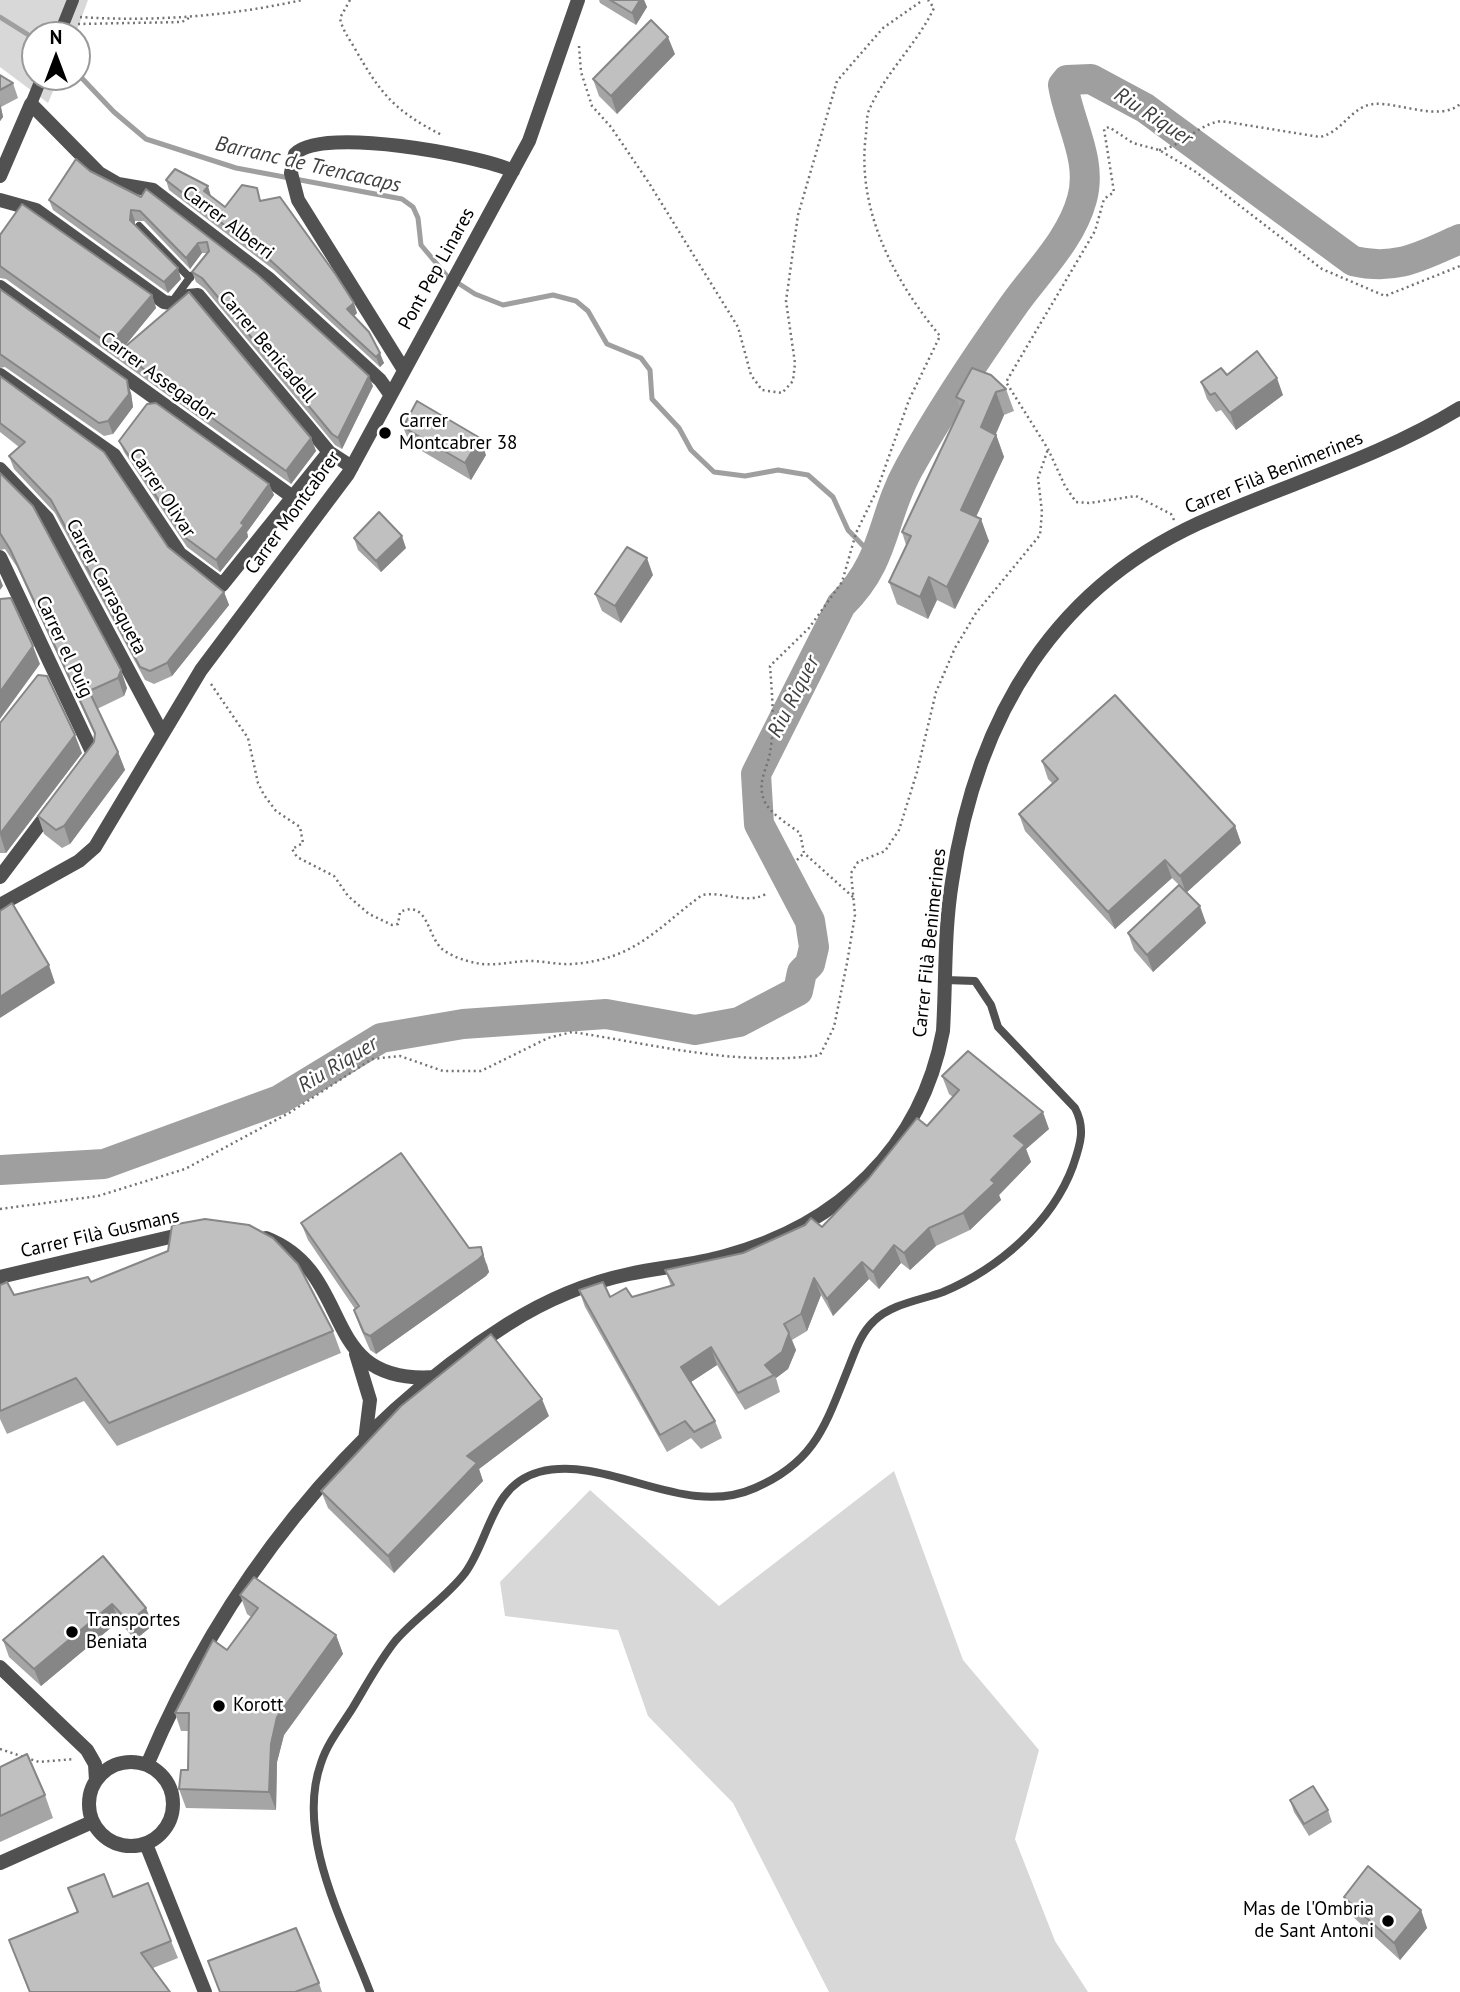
<!DOCTYPE html>
<meta charset="utf-8">
<style>
body{margin:0}
#map{position:relative;width:1460px;height:1992px;overflow:hidden;background:#fff;font-family:"PT Sans",sans-serif}
canvas{display:block}
.north{position:absolute;left:21px;top:21px;width:70px;height:70px;box-sizing:border-box;background:#fff;border:2px solid #999;border-radius:50%;rotate:0deg;font-size:19px;font-weight:700;line-height:28px;text-align:center;color:#000}
.north::after{content:'';display:block;margin:auto;width:24px;height:32px;background:#000;clip-path:polygon(50% 0,100% 100%,50% 72%,0 100%)}
</style>
<div id="map">
<canvas width="1460" height="1992"></canvas>
<div class="north">N</div>
</div>
<script>
const ctx = document.querySelector('canvas').getContext('2d');
ctx.lineJoin = 'round';
function fillPath(path, color) {
  ctx.fillStyle = color;
  ctx.fill(path, 'evenodd');
}
function stroke(path, color, width, dash) {
  ctx.strokeStyle = color;
  ctx.lineWidth = width;
  ctx.lineCap = dash ? 'butt' : 'round';
  ctx.setLineDash(dash || []);
  ctx.stroke(path);
}
function label(font, color, halo, rows, align = 'center') {
  ctx.font = font + ' "PT Sans",sans-serif';
  ctx.lineWidth = 5;
  ctx.setLineDash([]);
  ctx.textBaseline = 'middle';
  ctx.strokeStyle = halo;
  ctx.fillStyle = color;
  for (const [text, x, y, turn = 0] of rows) {
    ctx.save();
    ctx.translate(x, y);
    ctx.rotate((+turn || 0) * Math.PI / 180);
    ctx.textAlign = isNaN(turn) ? turn : align;
    if (halo) ctx.strokeText(text, 0, 0);
    ctx.fillText(text, 0, 0);
    ctx.restore();
  }
}
fillPath(new Path2D(`
 M0,0H88L75,35H35V77H59L48,103L0,67Z
 M894,1471L963,1660L1039,1750L1015,1839L1055,1941L1088,1992H829L733,1803L648,1716L618,1630L505,1616L500,1582L590,1490L719,1606Z`), '#d8d8d8');
stroke(new Path2D(`
 M0,17L35,39
 M77,73L114,112L146,139L236,168L402,199L413,207L418,218L421,245L447,276L475,294L503,305L553,295L576,301L588,311L607,344L641,358L650,370L652,399L679,428L691,450L714,472L745,476L778,470L808,475L833,497L848,530L875,558`), '#9f9f9f', 5);
stroke(new Path2D(`
 M0,1170L104,1164L279,1100L381,1038L463,1024L606,1014L695,1030L739,1022L798,991L802,972L810,964L814,947L810,921L759,824L756,774L841,605C887,560 881,518 909,468C940,412 976,358 1013,306C1037,272 1071,240 1082,199C1093,160 1069,123 1063,85L1067,80L1091,79L1145,108L1353,261C1397,271 1421,256 1460,239`), '#9f9f9f', 30);
stroke(new Path2D(`
 M350,0L340,18C342,29 348,37 354,47C380,93 394,111 442,135
 M80,17C154,22 230,16 302,0
 M78,24L182,22L189,18
 M579,46L581,72L592,106L611,127L649,183L738,327L751,375L762,390L782,393L793,381L795,363L786,301L798,215L837,81L883,28L923,0
 M1159,150C1184,146 1196,125 1221,121L1320,137C1343,132 1351,106 1374,104C1399,102 1440,122 1460,104
 M1174,520L1171,514L1136,496L1089,503L1076,502L1065,486L1048,449L1006,382L1095,231L1104,199L1114,192L1104,129L1109,127L1133,143L1159,150L1196,172L1322,269L1385,296L1460,266
 M211,684L248,738L258,783L264,795L276,811L300,827L303,843L292,849L297,857L334,876L348,896L369,914L392,925L398,924L400,912C428,899 427,936 442,949C451,956 465,961 476,963C496,967 511,961 530,961C544,961 558,965 573,964C635,959 655,930 702,895C724,891 746,905 766,894
 M797,860L804,853
 M853,897L804,853L800,833C788,824 769,813 764,800C757,782 767,769 770,753C775,725 772,694 770,666L809,628L842,582L856,533L877,490L909,400L940,336C893,279 856,209 866,134C867,126 866,115 870,108C886,72 917,44 934,8L928,0
 M0,1209L98,1196L185,1169L289,1113L372,1059L400,1056L443,1071H481L548,1038L572,1032C653,1044 738,1067 820,1055L834,1027L847,963L855,915L851,873L858,862L885,851L899,830L917,772L936,692L955,648L976,613L1040,535L1042,512L1038,478L1048,449
 M0,1749L39,1762L74,1759`), '#737373', 2.5, [2, 3.5]);
stroke(new Path2D(`
 M139,226L190,278
 M172,302L191,276
 M370,1992C344,1923 295,1836 321,1763C327,1744 341,1726 352,1709C366,1686 379,1661 396,1640C417,1616 446,1598 465,1573C490,1539 491,1485 539,1472C609,1454 683,1520 755,1488C815,1462 825,1426 848,1369C855,1352 860,1334 874,1321C891,1304 921,1300 943,1292C998,1269 1052,1223 1073,1166C1080,1145 1086,1129 1075,1108L998,1027L991,1005L975,981L945,980`), '#515151', 8);
stroke(new Path2D(`
 M59,35L73,0
 M31,104L42,77`), '#515151', 12);
stroke(new Path2D(`
 M0,176L31,104L99,173L118,184L153,190L268,278L380,380L390,394
 M0,200L36,210L164,302L177,304L188,296L198,295L329,452L352,467
 M0,287L294,498
 M404,370L298,200L291,173L295,154C322,126 478,155 513,171
 M0,375L114,455L180,554L222,585L329,452
 M0,469L47,518L162,733
 M0,557L93,754L85,764
 M0,877L52,808
 M0,905L79,861L95,847L201,670L348,474L529,141L578,0
 M266,1238C358,1274 315,1385 435,1377
 M0,1277L187,1233
 M356,1354L370,1400L365,1440
 M0,1667L87,1750L95,1764L96,1781
 M89 1804a42 42 0 1 1 84 0a42 42 0 1 1-84 0Z
 M147,1765C221,1589 346,1426 508,1324C546,1300 586,1283 629,1274C661,1267 694,1265 725,1256C839,1225 921,1148 943,1031C946,981 944,931 952,882C976,717 1055,583 1213,517C1296,481 1382,456 1460,408
 M146,1844L205,1992
 M0,1863L92,1822`), '#515151', 14);
fillPath(new Path2D(`
 M599,0H644L647,7L636,25L600,3Z
 M675,54L617,114L599,96L593,79Z
 M0,75L13,83L18,98L1,107L3,117L0,121Z
 M90,171L141,197L146,189L373,386L342,449L335,445L205,289L196,282L192,272L207,253H202L190,269L144,221H135V224L181,279L168,293L53,210L49,200Z
 M166,180L211,196L225,207L262,201L357,313L354,316L384,363L380,367L274,270L169,190Z
 M0,235L152,295L156,308L120,351L311,438L316,451L291,484L6,279L0,278Z
 M0,289L131,393L133,407L113,434L104,436L5,367L0,368Z
 M1227,375L1283,395L1236,430L1221,410L1216,412L1207,399L1201,382Z
 M0,376L168,547L224,592L229,605L172,676L154,684L145,680L55,513L14,469L9,456L19,447L0,432Z
 M1006,389L1014,411L1004,415L996,434L1004,457L976,516L989,541L955,609L937,600L928,619L897,604L889,582L906,545L902,532L960,409L956,397Z
 M403,427L486,455L471,480L410,444Z
 M119,441L269,484L274,495L247,532L248,537L220,572L187,547L124,452Z
 M0,473L127,688L124,696L97,709L118,752L125,770L70,844L62,848L44,834L38,816L94,742L95,736L17,567L5,549L0,550Z
 M354,538L406,548L381,572L358,550Z
 M653,575L621,623L602,611L595,594Z
 M0,723L82,753L6,853H0Z
 M1042,761L1235,826L1241,843L1187,892L1206,923L1153,972L1134,950L1128,933L1179,885L1172,878L1115,929L1025,831L1019,814L1052,783L1048,779Z
 M942,1076L1049,1129L1026,1149L1031,1162L999,1195L1001,1200L970,1230L936,1246L910,1270L901,1263L879,1289L869,1279L833,1316L821,1295L807,1331L792,1340L796,1350L788,1369L776,1378L780,1392L745,1410L717,1365L691,1382L715,1421L722,1438L701,1449L691,1438L667,1452L585,1307L579,1290L610,1297H632L671,1286L665,1270L743,1253L805,1225L822,1227L927,1126L953,1097L949,1094Z
 M301,1223L469,1248L487,1264L489,1272L486,1276L376,1354L370,1350L360,1327L354,1310L355,1309L308,1240Z
 M91,1282L333,1331L341,1353L117,1446L84,1401L7,1434L0,1419V1285L14,1295Z
 M549,1416L479,1469L483,1481L394,1573L328,1508L321,1491Z
 M103,1556L153,1625L135,1640L119,1621L41,1686L9,1657L3,1640Z
 M240,1595L336,1635L343,1654L284,1735L277,1762L276,1810L186,1808L179,1789L188,1770V1731H181L175,1713L227,1650L251,1617L247,1614Z
 M0,1767L45,1795L53,1818L0,1842Z
 M1290,1800L1328,1810L1332,1822L1309,1836L1294,1812Z
 M68,1888L113,1897L171,1941L178,1958L153,1968L170,1992H29L9,1940L77,1912Z
 M1344,1897L1421,1910L1427,1928L1400,1960L1350,1914Z
 M319,1983L322,1992H220Z`), '#a5a5a5');
fillPath(new Path2D(`
 M640,0H644L647,7L636,25L632,13Z
 M668,37L675,54L617,114L611,96Z
 M0,103L3,117L0,121Z
 M208,186L211,196L204,191Z
 M131,210L135,221L134,231L130,220Z
 M198,243L202,253L190,269L186,258Z
 M178,268L181,279L168,293L164,282Z
 M152,295L156,308L120,352L111,343Z
 M354,303L357,313L351,319L347,309Z
 M380,353L384,363L380,367L376,357Z
 M369,376L373,386L342,449L338,438Z
 M1277,378L1283,395L1236,430L1230,413Z
 M127,380L131,393L133,407L113,434L108,421Z
 M996,392L1004,415L989,449L981,427Z
 M996,435L1004,457L969,532L961,510Z
 M311,438L316,451L291,484L286,471Z
 M480,438L486,455L471,480L465,463Z
 M269,484L274,495L247,532L248,537L220,572L216,560Z
 M981,519L989,541L955,609L947,587Z
 M402,536L406,548L381,572L376,561Z
 M647,558L653,575L621,623L615,606Z
 M929,577L937,600L928,619L920,597Z
 M0,578L3,586L0,590Z
 M224,592L229,605L172,676L167,663Z
 M33,646L40,664L0,719V692Z
 M121,670L127,688L124,696L118,678Z
 M75,735L82,753L6,853L0,834Z
 M118,752L125,770L70,844L64,826Z
 M1235,826L1241,843L1186,893L1180,876Z
 M1165,860L1172,878L1115,929L1108,912Z
 M1200,906L1206,923L1153,972L1147,955Z
 M49,965L55,983L0,1018V997Z
 M1043,1112L1049,1129L1026,1149L1031,1162L999,1195L1001,1200L970,1230L963,1213L991,1180L1014,1136Z
 M929,1228L936,1246L910,1270L904,1253Z
 M894,1245L901,1263L879,1289L873,1272Z
 M481,1247L489,1272L486,1276L376,1354L370,1336Z
 M862,1262L869,1279L833,1316L827,1299Z
 M814,1278L821,1295L807,1331L801,1314Z
 M789,1333L796,1350L788,1369L776,1378L774,1375L765,1365Z
 M711,1347L717,1365L688,1384L681,1367Z
 M542,1399L549,1416L479,1469L483,1481L394,1573L388,1556L467,1456Z
 M112,1604L119,1621L41,1686L34,1669Z
 M146,1608L153,1625L135,1640L129,1622Z
 M336,1635L343,1654L284,1735L277,1762L276,1810L269,1792L271,1744L277,1717Z
 M1421,1910L1427,1928L1400,1960L1394,1943Z`), '#868686');
const building = new Path2D(`
 M610,0H640L632,13Z
 M651,20L668,37L611,96L593,79Z
 M0,75L13,83L0,90Z
 M76,159L90,171L141,197L146,189L258,275L369,376L338,438L332,434L202,278L192,272L209,251L207,242L198,243L186,258L140,211L131,210L130,220L178,268L164,282L49,200Z
 M175,169L208,186L204,191L225,207L242,185L257,188L260,201L280,197L336,275L354,303L347,309L369,332L380,353L376,357L270,260L166,180Z
 M22,204L152,295L111,343L120,351L189,292L311,438L286,471L0,266V235Z
 M0,289L127,380L129,394L108,421L99,423L0,354Z
 M1257,351L1277,378L1230,413L1215,393L1210,395L1201,382L1221,368L1227,375Z
 M972,368L991,375L1006,389L996,392L981,427L996,435L961,510L981,519L947,587L929,577L920,597L889,582L911,536L902,532L964,401L956,397Z
 M0,376L104,452L168,547L224,592L167,663L150,671L140,667L51,500L9,456L25,442L0,423Z
 M417,401L480,438L465,463L403,427Z
 M156,403L269,484L241,523L244,525L216,560L183,536L119,441L147,404Z
 M0,473L33,506L121,670L118,678L89,691L118,752L64,826L56,830L38,816L94,742L95,733L10,549L0,533Z
 M379,512L402,536L376,561L354,538Z
 M627,547L647,558L615,606L595,594Z
 M11,598L33,646L0,692V599Z
 M38,675L47,676L75,735L0,834V723Z
 M1115,695L1235,826L1180,876L1165,860L1108,912L1019,814L1058,779L1042,761Z
 M1179,885L1200,906L1147,955L1128,933Z
 M12,903L49,965L0,997V911Z
 M968,1051L1043,1112L1014,1136L1025,1145L991,1180L995,1183L963,1213L929,1228L904,1253L894,1245L873,1272L862,1262L827,1299L814,1278L801,1314L784,1324L789,1333L782,1352L765,1365L774,1375L738,1393L711,1347L681,1367L715,1421L694,1432L685,1421L660,1435L579,1290L603,1282L610,1297L626,1288L632,1297L674,1285L665,1270L743,1253L805,1225L811,1218L822,1227L869,1178L917,1118L927,1126L959,1090L942,1076Z
 M401,1153L469,1248L481,1247L483,1255L479,1259L370,1336L364,1333L354,1310L359,1306L301,1223Z
 M205,1219L249,1225L273,1238L298,1264L333,1331L109,1423L76,1378L0,1411V1285L7,1282L14,1295L88,1277L91,1282L168,1251L172,1225Z
 M491,1334L542,1399L467,1456L477,1463L388,1556L321,1491L401,1406Z
 M103,1556L146,1608L129,1622L112,1604L34,1669L3,1640Z
 M254,1577L336,1635L277,1717L271,1744L269,1792L179,1789L181,1770H188L189,1713H175L213,1640L227,1650L258,1608L240,1595Z
 M27,1754L45,1795L0,1816V1767Z
 M1313,1786L1328,1810L1304,1824L1290,1800Z
 M1368,1866L1421,1910L1394,1943L1344,1897Z
 M104,1874L113,1897L148,1883L171,1941L141,1953L170,1992H30L9,1940L78,1912L68,1888Z
 M296,1928L319,1983L295,1992H220L208,1961Z`);
fillPath(building, '#c0c0c0');
stroke(building, '#868686', 2);
for (const [x, y, r, color] of [
 [385,433,7,"#000"],
 [72,1632,7,"#000"],
 [219,1706,7,"#000"],
 [1388,1921,7,"#000"]
]) {
  const dot = new Path2D();
  dot.arc(x, y, r, 0, 2 * Math.PI);
  ctx.fillStyle = color;
  ctx.fill(dot);
  stroke(dot, '#fff', 2.5);
}
label('19px', '#000', '#fff', [
 ["Carrer Alberri",228,223,37],
 ["Pont Pep Linares",437,269,-61],
 ["Carrer Benicadell",267,347,50],
 ["Carrer Assegador",158,377,36],
 ["Carrer Filà Benimerines",1274,473,-22],
 ["Carrer Olivar",162,493,56],
 ["Carrer Montcabrer",293,513,-54],
 ["Carrer Carrasqueta",106,587,62],
 ["Carrer el Puig",64,647,65],
 ["Carrer Filà Benimerines",930,943,-84],
 ["Carrer Filà Gusmans",100,1234,-13]
]);
label('19px', '#000', '#fff', [
 ["Carrer",399,422],
 ["Montcabrer 38",399,444],
 ["Transportes",86,1621],
 ["Beniata",86,1643],
 ["Korott",233,1706],
 ["Mas de l'Ombria",1374,1910,"right"],
 ["de Sant Antoni",1374,1932,"right"]
], 'left');
label('italic 21px', '#404040', '#fff', [
 ["Riu Riquer",1153,117,33],
 ["Barranc de Trencacaps",308,165,13],
 ["Riu Riquer",794,697,-63],
 ["Riu Riquer",338,1065,-31]
]);
</script>
